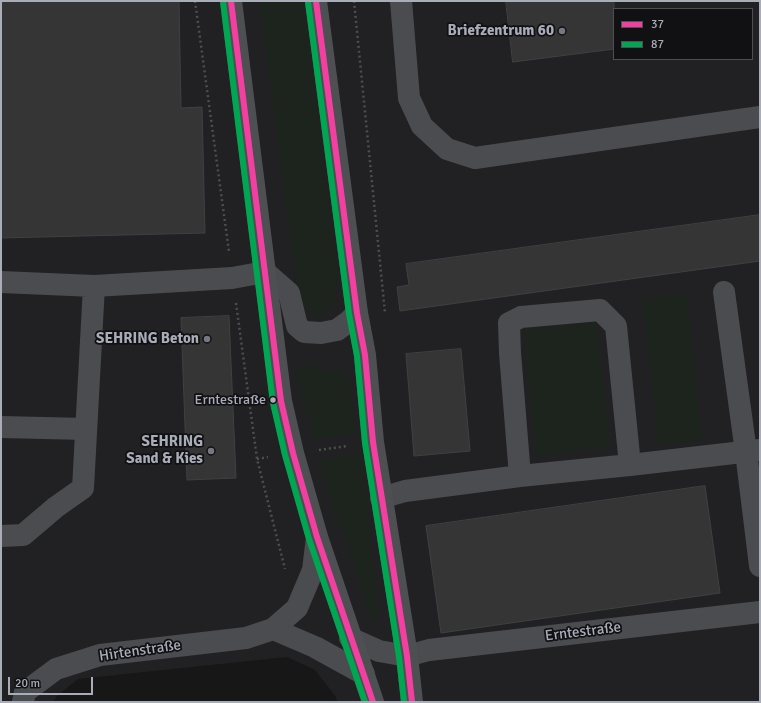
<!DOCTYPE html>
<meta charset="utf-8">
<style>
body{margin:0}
#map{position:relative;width:761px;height:703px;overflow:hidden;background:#171717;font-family:Signika,sans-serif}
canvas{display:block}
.frame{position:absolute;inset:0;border:2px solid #a8adb8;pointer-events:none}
.legend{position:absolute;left:613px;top:8px;width:140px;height:52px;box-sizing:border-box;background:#111113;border:1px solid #4d4f55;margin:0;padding:5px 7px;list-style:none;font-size:12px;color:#a8adb8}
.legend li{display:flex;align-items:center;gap:8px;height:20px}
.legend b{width:20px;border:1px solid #4d4f55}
.scale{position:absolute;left:8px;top:677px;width:85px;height:18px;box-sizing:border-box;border:2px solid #a8adb8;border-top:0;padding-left:5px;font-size:12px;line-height:14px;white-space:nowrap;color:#a8adb8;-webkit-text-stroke:3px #111113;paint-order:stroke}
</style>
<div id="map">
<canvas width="761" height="703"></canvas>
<div class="frame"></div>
<ul class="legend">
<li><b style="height:5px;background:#f240a1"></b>37</li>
<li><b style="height:5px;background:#00a651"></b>87</li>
</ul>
<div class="scale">20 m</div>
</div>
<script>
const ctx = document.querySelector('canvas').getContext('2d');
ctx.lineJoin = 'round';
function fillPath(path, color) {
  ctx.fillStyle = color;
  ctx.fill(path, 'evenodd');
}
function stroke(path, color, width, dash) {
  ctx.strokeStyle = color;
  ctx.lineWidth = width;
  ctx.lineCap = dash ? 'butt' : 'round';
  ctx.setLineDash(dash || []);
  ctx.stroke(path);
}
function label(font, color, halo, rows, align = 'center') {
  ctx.font = font + ' Signika,sans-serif';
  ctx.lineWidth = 3.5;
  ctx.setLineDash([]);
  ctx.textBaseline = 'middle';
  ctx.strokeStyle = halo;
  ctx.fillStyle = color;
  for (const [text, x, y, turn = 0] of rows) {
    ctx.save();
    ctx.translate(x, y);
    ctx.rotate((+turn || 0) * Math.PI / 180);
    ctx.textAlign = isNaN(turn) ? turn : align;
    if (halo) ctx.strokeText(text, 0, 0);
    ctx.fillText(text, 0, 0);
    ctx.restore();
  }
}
fillPath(new Path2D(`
 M1,1H760V702H337L336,697L315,670L287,657L78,679L56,697L53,702H1ZM614,9H752V59H614Z`), '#212123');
fillPath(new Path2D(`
 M259,1H303L339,282C336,293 331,322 314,315C304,311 303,309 298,301Z
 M687,293L702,440L658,445L642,299Z
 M596,322L610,447L536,457L523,330Z
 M309,364C324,371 332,373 348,370L356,433L313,439L294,367Z
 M362,453L379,616L376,623L369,615L344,533L334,515L318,460Z`), '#1d241e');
const building = new Path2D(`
 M1,1H179L181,108L202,107L205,233L1,238Z
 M506,1H614V49L513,62Z
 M760,215V261L400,311L397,287L409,285L406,264Z
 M229,316L236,478L187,480L181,318Z
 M461,349L470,451L414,456L406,354Z
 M705,486L720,593L441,633L426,526Z`);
fillPath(building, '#353536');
stroke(building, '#3f4043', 1);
stroke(new Path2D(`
 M195,1L229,252
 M354,1L385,313
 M236,303L257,459L285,569
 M319,450L348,446
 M257,459L268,457`), '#4d4e52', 2.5, [2, 3]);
stroke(new Path2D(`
 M401,1L409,98L422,126L447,149L475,158L760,117
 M1,282L94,286L232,278L265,272L289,293L297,326L304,332L321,333L337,330L348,322L357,313
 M724,292L746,452L760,566
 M1,427L86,429
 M520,476L510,353L509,323L521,317L600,310L616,326L630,465
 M381,498L405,491L520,476L630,465L760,450
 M1,536L23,535L56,507L83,488L94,286
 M273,629L315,647L364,674
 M350,638L379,651L407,656L429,650L760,612
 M23,702L25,692L56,669L100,655L246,638L273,629L297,608L313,570L317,537`), '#4b4c50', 22);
stroke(new Path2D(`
 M231,1L281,401L293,453L317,537L373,702
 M316,1L357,313L365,355L373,442L407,656L412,702`), '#4d4f52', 22);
stroke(new Path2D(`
 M231,1L281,401L293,453L317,537L373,702
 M316,1L357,313L365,355L373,442L407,656L412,702`), '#f240a1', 6);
stroke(new Path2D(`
 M223,2L273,403L285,455L309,539L365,702
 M308,2L349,314L357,356L365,443L399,657L404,702`), '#00a651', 6);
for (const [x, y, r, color] of [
 [562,31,4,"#757880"],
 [207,339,4,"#757880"],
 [273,400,3.5,"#a8adb8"],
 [211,451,4,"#757880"]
]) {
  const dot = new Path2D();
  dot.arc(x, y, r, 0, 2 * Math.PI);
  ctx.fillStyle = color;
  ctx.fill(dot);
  stroke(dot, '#111113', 1.5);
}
label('14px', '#a8adb8', '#111113', [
 ["Erntestraße",266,400]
], 'right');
label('bold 15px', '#a8adb8', '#111113', [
 ["Briefzentrum 60",554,31],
 ["SEHRING Beton",199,339],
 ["SEHRING",203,442],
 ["Sand & Kies",203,459]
], 'right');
label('15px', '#a8adb8', '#111113', [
 ["Erntestraße",583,632,-7],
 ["Hirtenstraße",140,651,-8]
]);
</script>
